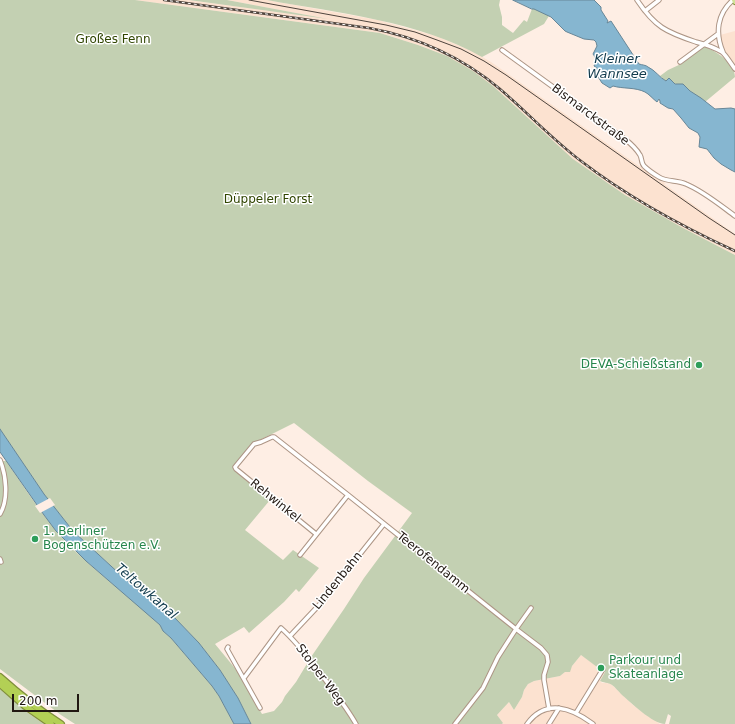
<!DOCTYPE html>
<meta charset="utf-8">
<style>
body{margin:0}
#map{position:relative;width:735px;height:724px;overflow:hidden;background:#feeee4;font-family:"DejaVu Sans",sans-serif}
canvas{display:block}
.scale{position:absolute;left:12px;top:694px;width:67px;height:18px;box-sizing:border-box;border:2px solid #201711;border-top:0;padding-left:5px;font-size:12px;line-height:14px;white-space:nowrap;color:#201711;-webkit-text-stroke:3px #fff;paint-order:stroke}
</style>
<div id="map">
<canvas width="735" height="724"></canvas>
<div class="scale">200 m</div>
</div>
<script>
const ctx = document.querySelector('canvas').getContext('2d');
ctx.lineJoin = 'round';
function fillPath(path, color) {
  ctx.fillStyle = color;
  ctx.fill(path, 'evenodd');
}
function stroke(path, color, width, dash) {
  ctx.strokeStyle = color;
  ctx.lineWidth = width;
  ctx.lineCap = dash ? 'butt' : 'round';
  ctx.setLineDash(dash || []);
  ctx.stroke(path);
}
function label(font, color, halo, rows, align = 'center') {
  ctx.font = font + ' "DejaVu Sans",sans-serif';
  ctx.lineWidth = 3;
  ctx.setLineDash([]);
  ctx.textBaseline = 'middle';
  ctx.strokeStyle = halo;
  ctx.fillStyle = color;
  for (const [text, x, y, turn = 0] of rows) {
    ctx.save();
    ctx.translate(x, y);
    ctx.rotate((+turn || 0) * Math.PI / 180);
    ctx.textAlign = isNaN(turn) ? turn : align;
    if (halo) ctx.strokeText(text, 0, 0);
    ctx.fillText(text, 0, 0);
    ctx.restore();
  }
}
fillPath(new Path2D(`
 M135,0H189L317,17L227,0H267L378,20L436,36L472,51L491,62L639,166L660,181L666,183L664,184L735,234V255L683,228L625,195L573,159L493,86L447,56L418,45L380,33Z
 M735,31V66L724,51L721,44L720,35Z
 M581,655L605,672L600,681L602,683H606L611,684L633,705L644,713L660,724H502L503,723L497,715L509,702L514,710L522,697L524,690L528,684L534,681L560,676L572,666Z`), '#fce2d0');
fillPath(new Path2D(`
 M0,0H135L380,33L418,45L447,56L473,71L493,86L573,159L625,195L683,228L735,255V724H669L671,716L668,714L665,724C653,724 630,702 621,694C618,691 615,687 612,685C608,682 603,683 600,681L605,672L603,671L601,673L596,669L597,667L581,655L572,666L570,672H565L560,676L534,681L528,684L524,690L522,697L514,710L509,702L497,715L503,723L502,724H251L238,698L220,670L199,643L174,617L156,600L141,591L124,578L73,531L44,494L0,429ZM294,423L368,481L412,513L364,578L344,609L311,657L296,682L285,696L282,702L274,711L262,714L248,690L243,678L215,644L244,627L249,633L284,602L296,589L299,592L319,568L293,550L283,560L245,530L270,500L234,469L254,443Z
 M189,0H227L328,19Z
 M267,0H500L499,5L502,17V25L513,33L524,20L527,22L535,1L552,11L544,24L482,57C419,21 338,13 267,0Z
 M703,46C715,50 735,63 735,77L705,102L687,89L674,83C672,79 668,82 665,81L660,76L668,70L681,64Z
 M0,461H6C25,488 43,517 66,542C95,572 130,596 160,625L163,631L171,638L212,686L219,696L234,724H75L61,715L0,669Z
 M0,689L25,711L44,724H0Z`), '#c3d0b2');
const water = new Path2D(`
 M513,0H594L601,7V10L608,21L607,23L611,21L639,64C642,65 646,65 648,67C655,70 660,78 666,81L669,78L675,84H683L690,91L701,98L715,109L731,108L735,109V172L731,170L721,164L714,158L707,149L699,147L700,137L698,133L689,128L681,118L673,109L668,108L660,103V101L659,99L657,102C653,99 649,94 645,92C635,87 623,89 613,86L610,88L602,83L595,72L597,68L594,66C596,62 596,58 593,54L597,46L596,42L594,40L584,39L567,32L565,31L551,17L534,9H532Z
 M0,429L44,494L73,531L124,578L141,591L156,600L174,617L199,643L220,670L238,698L251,724H234L219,696L212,686L171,638L163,631L160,625L86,561L56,531L44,515L0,452Z`);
fillPath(water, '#86b6d0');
stroke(water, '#678697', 1);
fillPath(new Path2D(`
 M50,498L55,505L40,513L35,506Z`), '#feeee4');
const minor = new Path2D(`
 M637,0C655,27 666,32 696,42C704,44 715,48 722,52C726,55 731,64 735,69
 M645,11L659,0
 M502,50L625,139C630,143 636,148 640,155C642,158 641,163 644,166C648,170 654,174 659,177C667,182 677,180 686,184C703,191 720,205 735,216
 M723,52C715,33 717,14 733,0
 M680,62L718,34
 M0,460C6,475 9,499 0,514
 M316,534L236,469L235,467L254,444L261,442L272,437H274L348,495L516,629L541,648L547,655L548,662L544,675V680L549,709
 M300,555L348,495
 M0,559L1,562
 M290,636L321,603L384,524
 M228,647L227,649L260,708
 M244,678L281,628C298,643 310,660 324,678C335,693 347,708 356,724
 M576,713L603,669
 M455,724L483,688L498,657L516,629L531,608
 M527,724C546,698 572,708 593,724
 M549,724L559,708`);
const major = new Path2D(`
 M734,0L735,2`);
const highway = new Path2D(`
 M0,677C19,694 39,710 61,724
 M0,684L25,706L51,724`);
stroke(minor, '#ad9585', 5.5);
stroke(major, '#808f3d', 6);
stroke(highway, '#808f3d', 8);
stroke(minor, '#fff', 3.5);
stroke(major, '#d1e399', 4);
stroke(highway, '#b3d055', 5.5);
stroke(new Path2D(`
 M249,0L386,25L415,32L437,40L461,49L484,61L506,75L709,218L735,235`), '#4f453e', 1);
const rail = new Path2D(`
 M164,0L369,28C418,37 462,57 500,89C527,112 552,139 581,161C628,197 681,226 735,251`);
stroke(rail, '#4f453e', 2.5);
stroke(rail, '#fff', 1, [3]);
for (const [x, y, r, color] of [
 [699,365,4,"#2e9e5b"],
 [35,539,4,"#2e9e5b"],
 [601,668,4,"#2e9e5b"]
]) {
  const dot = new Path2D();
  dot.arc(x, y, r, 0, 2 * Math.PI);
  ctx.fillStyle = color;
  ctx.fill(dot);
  stroke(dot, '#fff', 1.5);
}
label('12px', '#304500', '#fff', [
 ["Großes Fenn",113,40],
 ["Düppeler Forst",268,200]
]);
label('12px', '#201711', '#fff', [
 ["Bismarckstraße",590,115,37],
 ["Rehwinkel",275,501,39],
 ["Teerofendamm",433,563,39],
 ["Lindenbahn",338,581,-51],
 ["Stolper Weg",320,675,53]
]);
label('12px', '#27864d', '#fff', [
 ["DEVA-Schießstand",691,365,"right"],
 ["1. Berliner",43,532],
 ["Bogenschützen e.V.",43,546],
 ["Parkour und",609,661],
 ["Skateanlage",609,675]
], 'left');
label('italic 13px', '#113b4d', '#fff', [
 ["Kleiner",617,60],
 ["Wannsee",617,75],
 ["Teltowkanal",146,592,41]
]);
</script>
